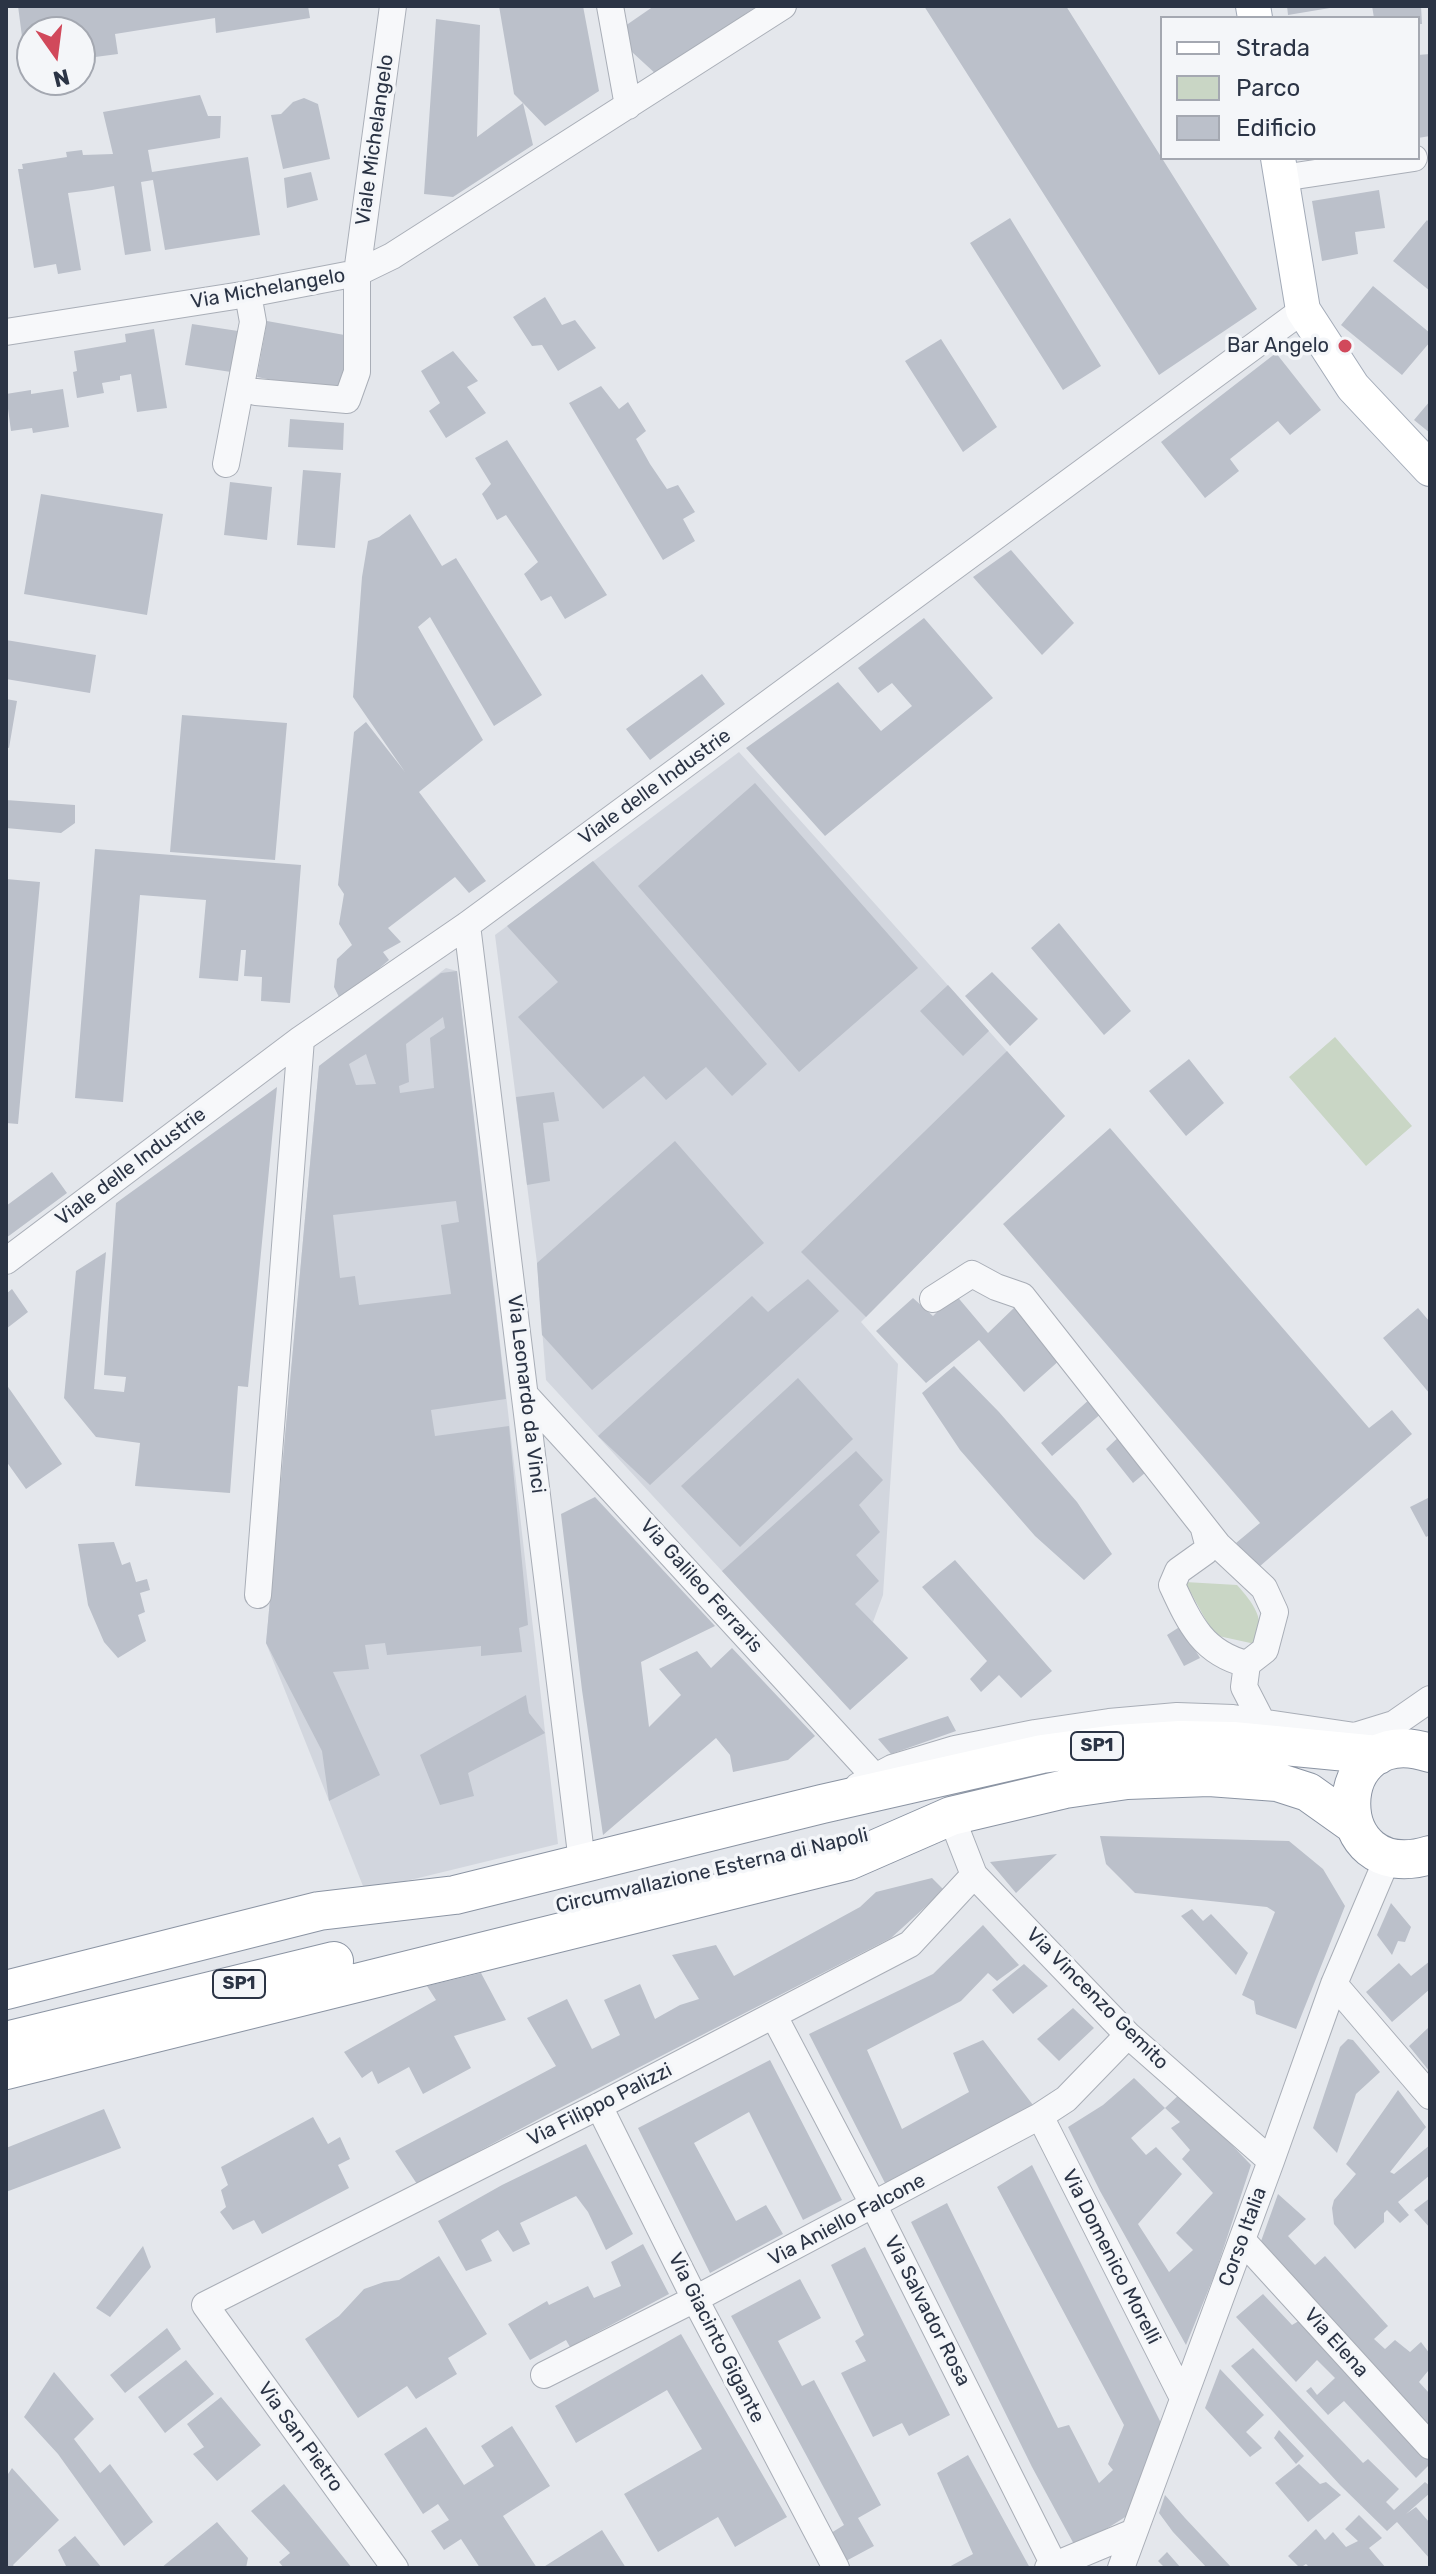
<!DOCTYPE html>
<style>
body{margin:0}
#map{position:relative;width:1436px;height:2574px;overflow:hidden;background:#e4e7ec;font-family:Rubik,sans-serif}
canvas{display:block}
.frame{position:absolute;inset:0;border:8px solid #2b3445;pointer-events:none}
.legend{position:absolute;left:1160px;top:16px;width:260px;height:144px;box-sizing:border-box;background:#f4f6f9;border:2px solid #a4a8b1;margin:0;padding:10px 14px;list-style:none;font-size:24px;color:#2b3445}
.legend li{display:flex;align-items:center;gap:16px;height:40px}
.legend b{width:40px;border:2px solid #a4a8b1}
.north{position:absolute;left:16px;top:16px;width:80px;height:80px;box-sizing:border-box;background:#f4f6f9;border:2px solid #a4a8b1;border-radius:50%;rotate:166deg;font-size:22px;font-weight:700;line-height:32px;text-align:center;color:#2b3445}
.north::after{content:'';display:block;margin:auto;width:28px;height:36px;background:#d1495b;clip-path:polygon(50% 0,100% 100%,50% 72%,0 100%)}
</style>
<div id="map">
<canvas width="1436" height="2574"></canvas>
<div class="frame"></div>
<ul class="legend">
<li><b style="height:10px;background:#fff"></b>Strada</li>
<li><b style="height:22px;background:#c9d6c5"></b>Parco</li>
<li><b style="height:22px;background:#bbc0ca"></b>Edificio</li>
</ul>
<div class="north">N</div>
</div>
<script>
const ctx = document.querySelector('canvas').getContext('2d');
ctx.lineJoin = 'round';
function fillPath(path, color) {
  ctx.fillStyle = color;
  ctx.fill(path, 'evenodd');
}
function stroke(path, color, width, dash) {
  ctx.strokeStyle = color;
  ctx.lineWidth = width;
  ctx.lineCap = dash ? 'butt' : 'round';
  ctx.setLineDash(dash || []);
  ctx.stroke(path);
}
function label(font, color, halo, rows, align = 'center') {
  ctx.font = font + ' Rubik,sans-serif';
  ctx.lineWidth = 7;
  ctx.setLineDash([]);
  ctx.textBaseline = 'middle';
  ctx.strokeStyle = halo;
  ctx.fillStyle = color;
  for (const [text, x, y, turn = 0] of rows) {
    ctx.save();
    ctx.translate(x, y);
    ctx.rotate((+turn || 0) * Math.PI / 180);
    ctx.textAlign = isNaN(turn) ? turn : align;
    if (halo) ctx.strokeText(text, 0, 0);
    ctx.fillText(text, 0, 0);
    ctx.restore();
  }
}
fillPath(new Path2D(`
 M739,752L1065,1116L861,1322L898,1364L883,1595L873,1622L908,1658L850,1710L546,1380L537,1263L495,935Z
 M446,968L457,971L558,1844L365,1891L266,1643L319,1066Z`), '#d2d6de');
fillPath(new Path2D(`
 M1335,1037L1412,1126L1366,1166L1289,1077Z
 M1185,1582L1237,1585C1253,1603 1267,1620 1255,1644L1214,1635Z`), '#c9d6c5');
fillPath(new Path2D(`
 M18,6H308L310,18L216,33L215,18L115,34L118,54L80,59V32H32V66L26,67Z
 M499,6H583L599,91L545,126L523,103L533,145L453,197L424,194L436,19L480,25L477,137L523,103L514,94Z
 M654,6H757L657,75L632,52L625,26Z
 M924,6H1066L1257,309L1159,375Z
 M1287,6H1330V8L1288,15Z
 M1372,6H1421L1422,24H1418V18H1374Z
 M1430,54V136L1418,138V55Z
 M200,95L208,116H221L220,138L148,150L152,172L248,157L260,235L165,250L153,180L141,182L151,251L125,255L114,186L92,190L68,193L81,270L58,274L56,264L34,268L18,169H23L22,164L67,157L66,152L82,150L83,155L113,154L103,112Z
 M304,98L318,104L330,159L283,169L271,115L281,114L293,102Z
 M311,172L318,200L287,208L284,178Z
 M1379,190L1385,228L1355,232L1358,254L1322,261L1312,201Z
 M1010,218L1101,366L1063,390L970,243Z
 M1427,220L1430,223V291L1393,261Z
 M1373,286L1430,333V342L1402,375L1341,325Z
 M545,297L562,325L575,320L596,348L558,371L542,345L532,346L513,317Z
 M267,321L350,336L339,393L257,377Z
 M192,324L238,331L231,372L185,365Z
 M154,329L167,408L137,412L131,374L120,376V380L102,383L104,393L77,398L73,372L77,371L74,351L126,342L125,334Z
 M941,339L997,427L963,452L905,361Z
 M453,351L478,381L467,387L486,413L446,438L429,411L440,403L421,371Z
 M1276,353L1321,410L1290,435L1278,421L1230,459L1239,471L1205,498L1161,442Z
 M601,386L619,409L628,402L646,431L636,439L650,464L667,489L678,485L695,512L683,519L695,541L663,560L569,403Z
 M63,389L69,427L33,433L32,428L11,431L6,394L31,390V394Z
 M1430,401V433L1414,420Z
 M290,419L344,423L343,450L288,447Z
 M507,440L607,595L565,619L551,596L541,601L524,574L538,562L506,515L497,520L482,494L491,484L475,458Z
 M303,470L341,473L335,548L297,545Z
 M230,482L272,487L267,540L224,535Z
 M41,494L163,514L147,615L24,594Z
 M410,514L442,566L456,558L542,695L494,726L430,617L418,627L483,740L419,792L486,881L469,893L455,877L388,928L401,942L383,952L389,960L341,1001L334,987L337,959L352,945L339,924L344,894L338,885L354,732L366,722L405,772L353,697L362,577L368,541L379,537Z
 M1011,550L1074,623L1042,655L973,577Z
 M924,618L993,698L825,836L746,748L838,682L881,731L912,706L892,683L878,693L858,668Z
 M6,640L96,655L90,693L6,679Z
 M702,674L725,704L650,760L626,729Z
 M6,699L17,701L9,748L6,747Z
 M182,715L287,723L275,860L170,852Z
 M755,783L918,968L799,1072L638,886Z
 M6,800L75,805V823L61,833L6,828Z
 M95,849L301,865L290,1003L261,1001L262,977L244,976L246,950H241L238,981L199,978L206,900L140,895L123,1102L75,1098Z
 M593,861L767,1064L732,1096L706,1067L666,1100L644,1076L603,1109L518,1017L558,982L507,926Z
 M6,879L40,882L18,1124L6,1123Z
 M1059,923L1131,1011L1104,1035L1031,948Z
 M457,971L506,1399L431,1410L435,1436L509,1426L528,1625L519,1628L522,1652L481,1656V1646L387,1655L385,1643L365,1645L369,1669L333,1672L380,1775L329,1801L322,1751L266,1643L319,1066L441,973ZM443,1017L445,1028L430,1038L434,1088L400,1093L399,1086L409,1082L406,1044ZM366,1054L376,1084L356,1085L349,1064ZM456,1201L459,1222L441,1225L451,1294L359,1305L355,1276L340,1278L333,1215Z
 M992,972L1038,1019L1010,1046L965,996Z
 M948,985L989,1031L963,1056L920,1011Z
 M1007,1051L1065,1116L866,1317L801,1252Z
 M1189,1059L1224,1103L1186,1136L1149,1091Z
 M277,1087L248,1387L238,1386L230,1493L135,1486L140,1443L96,1437L64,1398L76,1271L106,1252L94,1389L124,1392L126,1377L104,1375L116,1203Z
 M554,1092L559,1121L543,1123L550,1181L527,1185L516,1097Z
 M1110,1128L1369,1428L1392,1410L1412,1434L1259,1567L1236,1543L1260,1523L1003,1224Z
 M675,1141L764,1243L592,1390L542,1335L537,1263Z
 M52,1172L67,1193L6,1238V1206Z
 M808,1279L839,1311L650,1485L598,1436L752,1296L768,1312Z
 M12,1289L28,1312L6,1329V1294Z
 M955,1294L988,1333L1016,1306L1061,1359L1024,1392L979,1340L926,1383L876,1331L913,1298L933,1316Z
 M1418,1308L1430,1322V1394L1383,1338Z
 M954,1366L999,1412L1077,1502L1112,1554L1084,1580L1035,1536L960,1450L922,1393Z
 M798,1378L853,1439L740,1547L681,1486Z
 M6,1384L62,1464L26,1489L6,1461Z
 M1091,1398L1103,1412L1052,1456L1041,1443Z
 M1123,1433L1152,1467L1133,1483L1106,1449Z
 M856,1451L883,1480L859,1505L880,1532L856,1555L879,1581L855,1604L908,1658L850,1710L722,1571Z
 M595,1497L715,1626L641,1662L649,1727L681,1695L659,1669L697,1651L711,1668L732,1648L815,1736L788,1760L733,1772L730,1755L716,1738L603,1835L582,1690L561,1514Z
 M1430,1497V1535L1426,1537L1410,1507Z
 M114,1542L122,1565L130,1562L136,1582L147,1579L150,1590L140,1593L145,1612L138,1615L146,1641L118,1658L104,1642L88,1605L78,1544Z
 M955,1560L1052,1671L1021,1698L999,1675L981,1692L970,1679L987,1661L922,1587Z
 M1181,1626L1200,1658L1184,1666L1167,1635Z
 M526,1695L529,1713L545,1733L468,1773L474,1796L440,1805L420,1755Z
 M948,1716L956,1731L891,1754L878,1739Z
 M1100,1836L1289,1841L1323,1869L1345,1906L1296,2029L1256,2014L1254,2001L1242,1995L1275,1912L1267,1907L1135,1893L1106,1864Z
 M1057,1854L1016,1893L990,1862Z
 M932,1878L944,1890L891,1938L554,2111L417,2184L395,2151L556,2066L527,2018L567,1999L592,2049L620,2035L604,2000L640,1984L655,2019L680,2005L699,1999L672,1955L716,1945L734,1976L860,1907L876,1892Z
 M1391,1903L1411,1927L1405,1942L1398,1941L1392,1955L1377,1935Z
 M1192,1909L1203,1921L1211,1914L1248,1953L1236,1975L1181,1916Z
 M983,1925L1019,1965L997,1981L988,1973L961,2001L867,2050L902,2129L969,2092L953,2053L983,2040L1033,2105L885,2183L809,2034L933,1974Z
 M1430,1961V1989L1392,2022L1366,1992L1399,1963L1411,1976Z
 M1024,1964L1048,1986L1013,2014L992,1990Z
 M481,1973L506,2020L454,2036L471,2068L423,2094L409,2067L378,2084L372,2071L362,2078L344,2052L436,2000L427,1986Z
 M1073,2008L1094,2028L1059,2061L1037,2039Z
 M1428,2028L1430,2030V2072L1409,2046Z
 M1348,2039L1353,2040L1380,2072L1356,2094L1337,2153L1313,2128L1340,2047Z
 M770,2060L842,2200L803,2220L749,2112L694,2143L736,2221L766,2205L783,2234L710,2273L638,2128Z
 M1134,2078L1165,2108L1182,2092L1251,2165L1216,2271L1186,2345L1100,2191L1068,2127L1103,2105ZM1165,2108L1180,2122L1171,2128L1190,2150L1182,2159L1213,2193L1176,2233L1193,2250L1169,2272L1138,2224L1182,2174L1156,2147L1146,2155L1131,2138Z
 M1398,2090L1426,2127L1390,2172L1394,2174L1430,2145V2175L1398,2202L1409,2215L1400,2223L1387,2210L1384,2213V2222L1355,2249L1334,2224L1332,2208L1334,2200L1356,2174L1346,2164Z
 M104,2109L121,2148L6,2192V2148Z
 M313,2117L328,2144L340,2137L350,2159L338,2165L349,2188L262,2234L254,2220L233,2230L220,2212L226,2207L221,2190L228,2185L221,2167Z
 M586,2144L633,2234L606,2250L588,2212L576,2196L520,2223L530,2244L513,2252L498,2230L481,2240L492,2261L466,2271L438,2221L502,2185Z
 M1032,2165L1162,2425L1130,2514L1076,2548L1032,2467L911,2222L947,2203L1058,2428L1069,2425L1099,2483L1113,2470L1108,2464L1124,2425L997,2187Z
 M1278,2194L1306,2219L1288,2236L1315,2265L1325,2256L1388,2326L1374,2339L1385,2349L1395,2340L1410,2352L1421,2342L1430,2354V2373L1428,2371L1419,2382L1430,2394V2429L1260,2244Z
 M1430,2198V2228L1414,2210Z
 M643,2244L669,2294L570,2347L566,2340L530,2360L508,2324L547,2301L549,2305L588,2286L594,2298L621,2286L611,2262Z
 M143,2246L151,2267L110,2317L96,2308Z
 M865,2247L950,2415L909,2436L902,2423L873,2437L841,2373L866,2361L855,2341L864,2335L831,2265Z
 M439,2256L487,2334L448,2358L457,2374L416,2399L407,2386L358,2418L305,2339L339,2316L364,2289L384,2282L399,2280Z
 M800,2279L821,2318L778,2341L802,2386L814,2380L881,2505L858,2518L874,2546L846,2561L831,2533L844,2525L731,2316Z
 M1263,2294L1292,2325L1302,2319L1430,2458V2464L1416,2478L1344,2401L1328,2415L1306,2391L1311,2387L1317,2395L1335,2378L1317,2360L1296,2382L1236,2317Z
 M167,2328L181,2349L125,2393L110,2375Z
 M681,2334L787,2517L735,2547L718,2517L658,2552L624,2494L702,2449L667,2390L576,2443L555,2406Z
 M1253,2348L1363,2463L1368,2459L1399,2489L1386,2502L1394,2510L1425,2482L1430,2486V2493L1406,2514L1416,2507L1430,2523V2559L1397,2522L1387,2531L1340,2485L1231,2366Z
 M186,2360L214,2394L165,2433L138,2397Z
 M1220,2369L1264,2415L1246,2432L1262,2448L1250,2457L1205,2408Z
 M54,2372L94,2419L74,2439L100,2473L110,2464L153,2522L124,2546L58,2454L24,2417Z
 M221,2397L261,2445L217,2481L193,2454L204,2447L187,2424Z
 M512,2426L550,2486L503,2516L537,2568H480L461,2539L444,2550L431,2531L449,2520L438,2504L423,2514L384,2454L426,2427L464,2485L494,2466L481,2446Z
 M1279,2430L1304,2456L1296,2464L1274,2438Z
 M968,2455L1030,2568H947L973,2554L937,2473Z
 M1299,2464L1320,2484L1326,2482L1341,2495L1308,2522L1275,2483Z
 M12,2468L59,2520L13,2565L15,2568H6V2477Z
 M284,2484L319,2527L352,2568H284L279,2562L290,2553L251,2511Z
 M1165,2495L1185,2518L1232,2568H1207L1173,2532L1159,2513Z
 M1359,2515L1382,2538L1369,2548L1386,2568H1310L1306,2564L1300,2568L1288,2556L1316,2529L1325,2540L1333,2532L1346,2547L1358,2541L1345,2529Z
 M217,2522L248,2558L246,2568H161Z
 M602,2530L626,2568H542Z
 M75,2536L102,2568H67L58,2550Z
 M1167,2552L1181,2568H1165L1158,2561Z`), '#bbc0ca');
const minor = new Path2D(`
 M610,6L628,106
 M1282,178L1414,158
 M6,332L248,294L357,273L392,256L783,6
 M256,392L347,400L357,372V273L393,6
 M226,464L253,322L248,294
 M467,925L582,1862
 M6,1261L301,1039L467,925L1303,310
 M933,1299L972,1274L996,1287L1022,1296L1218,1545L1264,1588L1275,1612L1265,1650L1247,1664L1244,1687L1262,1722
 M526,1396L875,1777
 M1204,1529L1208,1544L1206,1551L1178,1571L1172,1585C1190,1624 1203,1653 1247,1664
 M258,1595L301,1039
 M858,1786L892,1768L955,1749L1035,1733L1109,1722L1177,1716L1233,1718L1355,1736L1394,1724L1430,1699
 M951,1816L974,1875L1128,2035L1271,2161
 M1334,1984L1430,2096
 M774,2016L874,2206L1054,2565
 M599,2106L695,2299L836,2568
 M1040,2116L1183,2398
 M1242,2240L1430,2446
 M544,2375L695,2299L1040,2116L1066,2099L1128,2035
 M395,2568L205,2305L599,2106L910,1944L974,1875
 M1048,2568L1134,2532
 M1121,2568L1271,2161L1334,1984L1388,1857`);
const major = new Path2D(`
 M1253,6L1255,18
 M1278,158L1303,310L1353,387L1430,469`);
const highway = new Path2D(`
 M1430,1753C1326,1718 1324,1888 1430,1855
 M6,1990L319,1911L455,1895L822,1804L1042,1754L1116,1744L1180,1740L1233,1741L1378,1755
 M6,2041L334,1961
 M6,2070L848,1861L951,1816L1065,1789L1127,1780L1209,1777L1277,1782L1308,1792L1353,1824`);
stroke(minor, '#a9aeb7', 28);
stroke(major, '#a3abb8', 36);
stroke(highway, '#8b94a3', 40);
stroke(minor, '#f7f8fa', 26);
stroke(major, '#fff', 34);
stroke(highway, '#fff', 38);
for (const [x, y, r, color] of [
 [1345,346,8,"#d1495b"]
]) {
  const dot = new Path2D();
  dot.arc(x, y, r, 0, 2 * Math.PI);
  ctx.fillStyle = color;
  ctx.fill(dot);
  stroke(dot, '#f4f6f9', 3);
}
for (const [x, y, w] of [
 [1097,1746,52],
 [239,1984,52]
]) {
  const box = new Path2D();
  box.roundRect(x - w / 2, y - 14, w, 28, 6);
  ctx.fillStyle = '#f4f6f9';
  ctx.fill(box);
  stroke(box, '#2b3445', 2);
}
label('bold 18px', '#2b3445', null, [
 ["SP1",1097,1746],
 ["SP1",239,1984]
]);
label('20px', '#2b3445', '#f4f6f9', [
 ["Viale Michelangelo",375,140,-82],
 ["Via Michelangelo",268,289,-10],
 ["Viale delle Industrie",655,787,-36],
 ["Viale delle Industrie",131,1167,-37],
 ["Via Leonardo da Vinci",526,1394,83],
 ["Via Galileo Ferraris",701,1586,48],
 ["Circumvallazione Esterna di Napoli",712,1871,-13],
 ["Via Vincenzo Gemito",1097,1999,45],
 ["Via Filippo Palizzi",600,2105,-27],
 ["Via Aniello Falcone",847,2220,-28],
 ["Corso Italia",1243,2237,-70],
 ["Via Domenico Morelli",1111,2257,63],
 ["Via Salvador Rosa",927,2311,63],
 ["Via Giacinto Gigante",716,2338,63],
 ["Via Elena",1336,2343,48],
 ["Via San Pietro",300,2437,54]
]);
label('20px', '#2b3445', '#f4f6f9', [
 ["Bar Angelo",1329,346]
], 'right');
</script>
